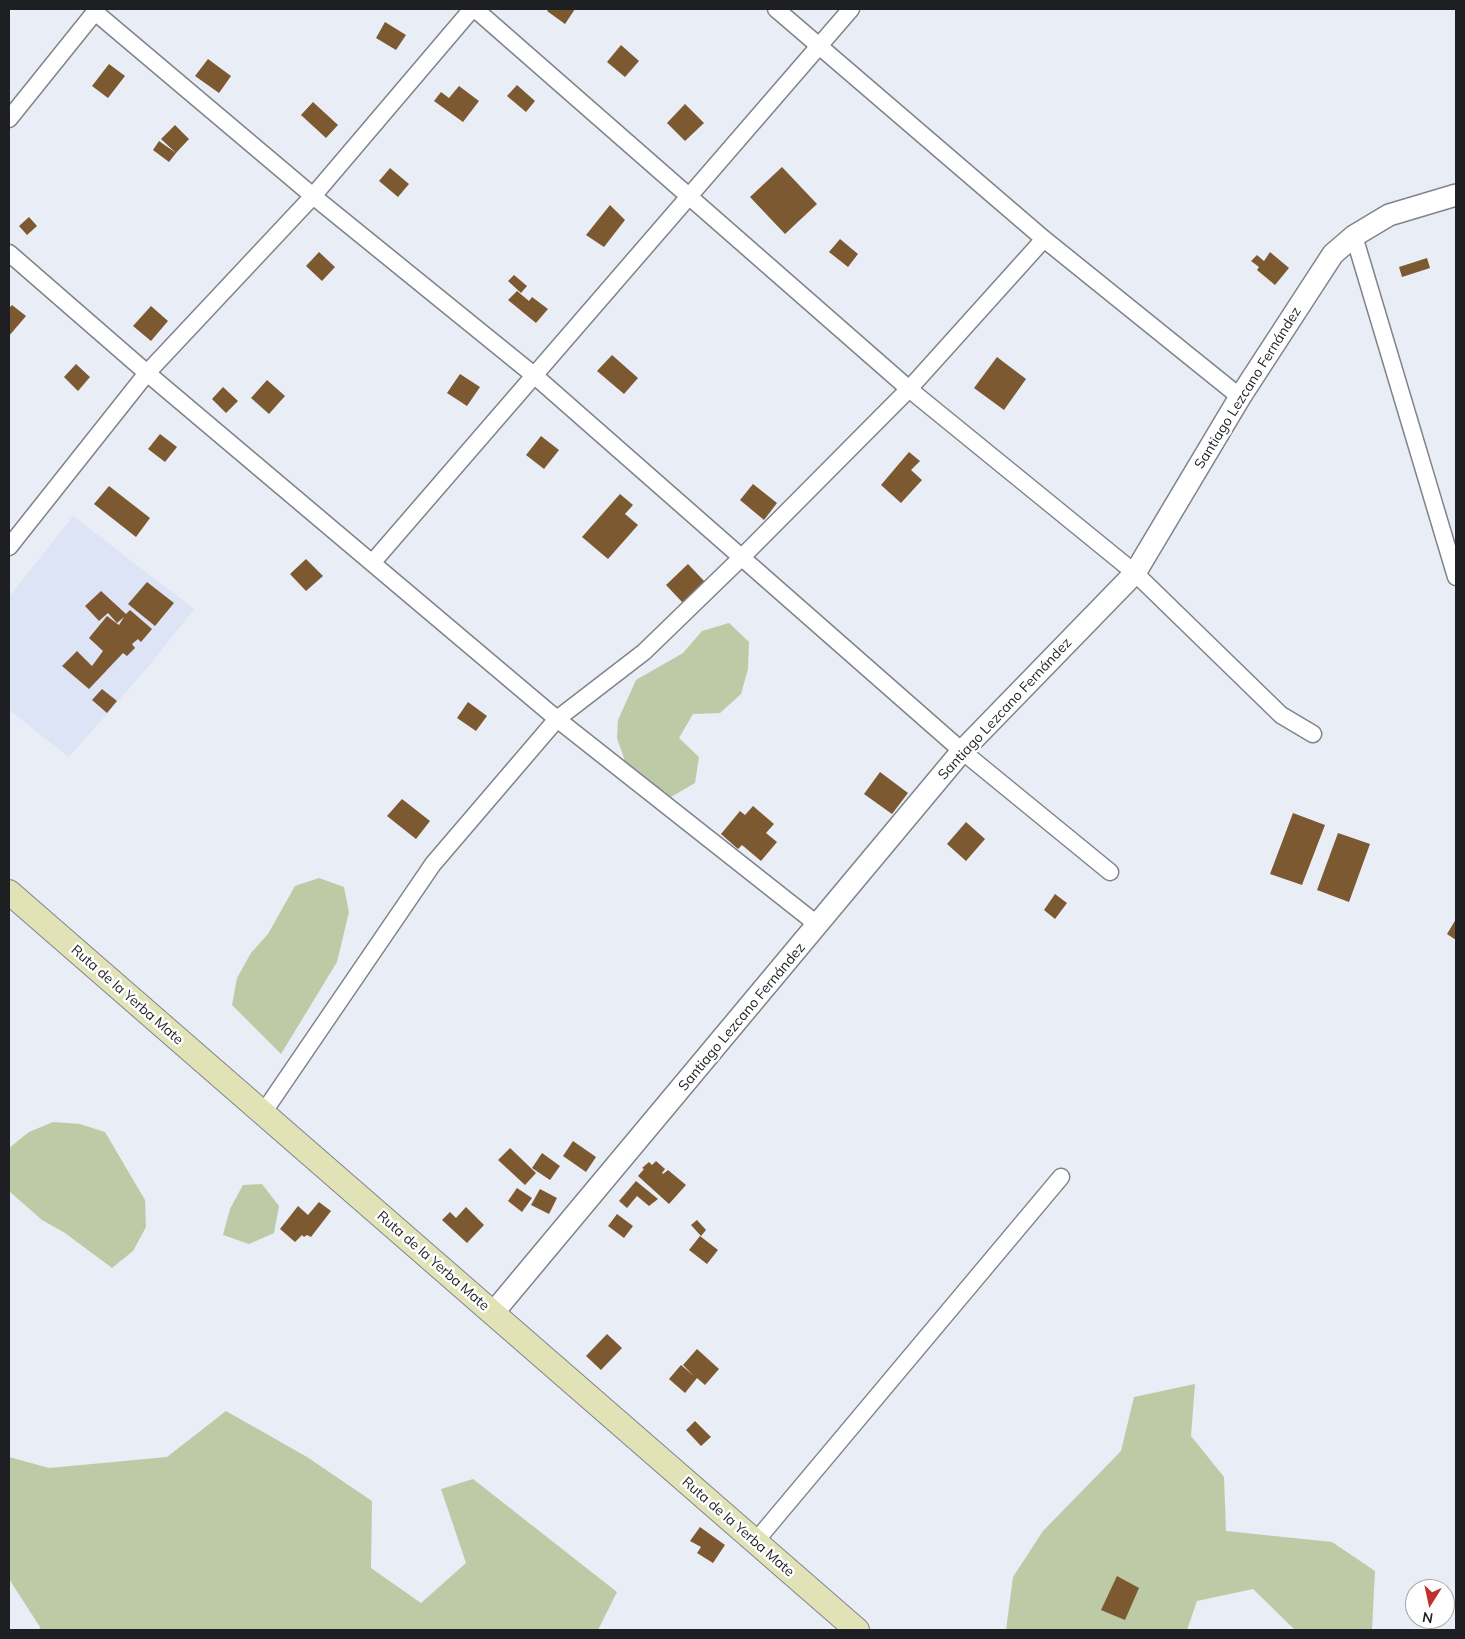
<!DOCTYPE html>
<meta charset="utf-8">
<style>
body{margin:0}
#map{position:relative;width:1465px;height:1639px;overflow:hidden;background:#e8edf6;font-family:Mulish,sans-serif}
canvas{display:block}
.frame{position:absolute;inset:0;border:10px solid #1d1f22;pointer-events:none}
.north{position:absolute;left:1405px;top:1579px;width:50px;height:50px;box-sizing:border-box;background:#fff;border:1px solid #a5a5a7;border-radius:50%;rotate:190deg;font-size:14px;font-weight:700;line-height:20px;text-align:center;color:#1d1f22}
.north::after{content:'';display:block;margin:auto;width:18px;height:22px;background:#be302d;clip-path:polygon(50% 0,100% 100%,50% 72%,0 100%)}
</style>
<div id="map">
<canvas width="1465" height="1639"></canvas>
<div class="frame"></div>
<div class="north">N</div>
</div>
<script>
const ctx = document.querySelector('canvas').getContext('2d');
ctx.lineJoin = 'round';
function fillPath(path, color) {
  ctx.fillStyle = color;
  ctx.fill(path, 'evenodd');
}
function stroke(path, color, width, dash) {
  ctx.strokeStyle = color;
  ctx.lineWidth = width;
  ctx.lineCap = dash ? 'butt' : 'round';
  ctx.setLineDash(dash || []);
  ctx.stroke(path);
}
function label(font, color, halo, rows, align = 'center') {
  ctx.font = font + ' Mulish,sans-serif';
  ctx.lineWidth = 5;
  ctx.setLineDash([]);
  ctx.textBaseline = 'middle';
  ctx.strokeStyle = halo;
  ctx.fillStyle = color;
  for (const [text, x, y, turn = 0] of rows) {
    ctx.save();
    ctx.translate(x, y);
    ctx.rotate((+turn || 0) * Math.PI / 180);
    ctx.textAlign = isNaN(turn) ? turn : align;
    if (halo) ctx.strokeText(text, 0, 0);
    ctx.fillText(text, 0, 0);
    ctx.restore();
  }
}
fillPath(new Path2D(`
 M73,516L194,609L147,668L69,757L9,710V597Z`), '#dde4f5');
fillPath(new Path2D(`
 M729,623L749,642L748,669L741,694L720,713L693,714L679,738L699,757L695,783L671,797L626,764L617,738L618,720L636,680L683,653L702,631Z
 M319,878L344,887L349,912L337,962L281,1054L232,1005L237,978L251,953L268,934L295,886Z
 M53,1122L80,1124L105,1132L145,1200L146,1227L133,1251L112,1268L65,1233L42,1220L9,1191V1148L29,1132Z
 M262,1184L279,1206L274,1233L249,1244L223,1235L230,1209L243,1185Z
 M1195,1384L1191,1436L1224,1477L1226,1531L1332,1542L1375,1571L1372,1630H1295L1253,1589L1197,1601L1187,1630H1006L1013,1577L1043,1531L1121,1451L1134,1397Z
 M226,1411L307,1457L372,1501L371,1568L421,1603L466,1563L441,1489L473,1479L617,1592L598,1630H39L40,1627L9,1579V1457L49,1468L167,1457Z`), '#bdcaa6');
fillPath(new Path2D(`
 M549,9H575L565,24L547,11Z
 M385,22L406,35L396,50L376,38Z
 M621,45L639,61L625,77L607,62Z
 M208,59L231,76L219,93L195,76Z
 M109,64L125,76L108,98L92,86Z
 M517,85L535,101L526,112L507,96Z
 M459,86L479,101L463,122L434,101L441,92L449,98Z
 M313,102L338,125L326,138L301,115Z
 M685,104L704,123L685,141L667,123Z
 M175,125L189,139L176,153L161,139Z
 M159,141L176,153L169,162L153,150Z
 M782,167L817,204L785,234L750,197Z
 M390,168L409,184L398,197L379,181Z
 M610,205L625,220L604,247L586,235Z
 M29,217L37,226L27,235L19,226Z
 M840,239L858,254L848,267L829,252Z
 M319,252L335,267L322,281L306,266Z
 M1270,252L1289,268L1275,285L1257,270L1259,267L1251,261L1257,255L1264,261Z
 M1427,258L1430,268L1402,277L1399,267Z
 M514,275L527,286L521,293L508,281Z
 M517,291L529,301L532,297L548,309L536,323L508,300Z
 M12,305L26,316L9,336V308Z
 M151,306L168,321L151,341L133,326Z
 M612,355L638,378L624,394L597,371Z
 M997,357L1026,379L1004,410L974,388Z
 M76,364L90,377L78,391L64,377Z
 M460,374L480,387L467,406L447,393Z
 M267,380L285,396L269,414L251,398Z
 M223,387L238,401L226,413L212,399Z
 M160,434L177,447L165,462L148,449Z
 M541,436L559,450L544,469L526,455Z
 M909,452L920,461L911,470L922,480L901,503L881,485Z
 M753,484L777,503L764,520L740,500Z
 M109,486L150,518L136,537L94,504Z
 M620,494L633,505L625,514L638,525L608,559L582,537Z
 M306,559L323,576L306,591L290,574Z
 M688,564L705,582L683,603L666,585Z
 M147,582L174,603L155,626L128,604Z
 M101,591L126,614L130,610L152,629L141,642L138,639L132,644L135,648L127,656L123,653L89,689L62,666L77,651L92,666L103,651L89,638L107,616L119,625L124,617L117,623L108,613L99,621L85,606Z
 M102,689L117,701L107,713L92,700Z
 M468,702L487,716L476,731L457,718Z
 M880,772L908,793L892,814L864,794Z
 M402,799L430,821L416,839L387,816Z
 M753,806L774,824L766,833L777,842L761,861L742,845L738,849L721,834L740,811L745,815Z
 M1293,813L1325,825L1302,885L1270,874Z
 M966,822L985,839L966,861L947,844Z
 M1338,833L1370,844L1349,902L1317,890Z
 M1055,894L1067,903L1055,919L1044,910Z
 M1456,919V940L1447,934Z
 M573,1141L596,1157L586,1172L563,1156Z
 M510,1148L536,1173L525,1185L498,1160Z
 M542,1153L560,1166L550,1180L532,1168Z
 M656,1161L665,1169L662,1173L663,1174L668,1170L686,1185L669,1204L638,1176L644,1169L642,1168L649,1162L652,1165Z
 M636,1181L658,1199L649,1206L637,1196L627,1208L619,1201Z
 M517,1188L532,1198L522,1212L508,1201Z
 M540,1189L557,1198L549,1214L531,1205Z
 M319,1202L331,1211L311,1237L307,1235L304,1237L302,1235L295,1242L280,1229L298,1206L308,1215Z
 M466,1207L484,1225L467,1243L442,1220L450,1212L456,1218Z
 M617,1214L633,1226L624,1238L608,1226Z
 M697,1220L706,1230L701,1236L691,1225Z
 M700,1236L718,1250L707,1264L689,1250Z
 M607,1334L622,1348L601,1370L586,1356Z
 M697,1349L719,1369L705,1385L697,1378L685,1393L669,1379L681,1365L694,1376L683,1365Z
 M695,1421L711,1437L701,1446L686,1430Z
 M700,1527L725,1545L713,1563L697,1553L701,1547L690,1541Z
 M1117,1576L1139,1588L1125,1620L1101,1610Z`), '#7d5931');
const minor = new Path2D(`
 M475,9L909,389L1135,573L1281,715L1313,734
 M776,9L1044,239L1240,397
 M9,119L95,12L313,196L535,376L962,751L1110,872
 M1354,236L1456,577
 M9,253L147,373L557,719L818,925
 M9,547L147,373L313,196L472,9
 M372,563L851,9
 M263,1113L433,864L557,719L644,652L742,557L909,389L1044,239
 M755,1542L1061,1177`);
const tertiary = new Path2D(`
 M493,1313L962,751L1135,573L1240,397L1333,254L1354,236L1389,215L1456,195`);
const secondary = new Path2D(`
 M9,892L857,1630`);
stroke(minor, '#80838c', 19);
stroke(tertiary, '#80838c', 24);
stroke(secondary, '#80838c', 26);
stroke(minor, '#fff', 16);
stroke(tertiary, '#fff', 21);
stroke(secondary, '#e1e3b6', 24);
label('14px', '#1d1f22', '#fff', [
 ["Santiago Lezcano Fernández",1248,388,-58],
 ["Santiago Lezcano Fernández",1005,709,-47],
 ["Ruta de la Yerba Mate",127,995,41],
 ["Santiago Lezcano Fernández",742,1017,-50],
 ["Ruta de la Yerba Mate",433,1261,41],
 ["Ruta de la Yerba Mate",738,1527,41]
]);
</script>
